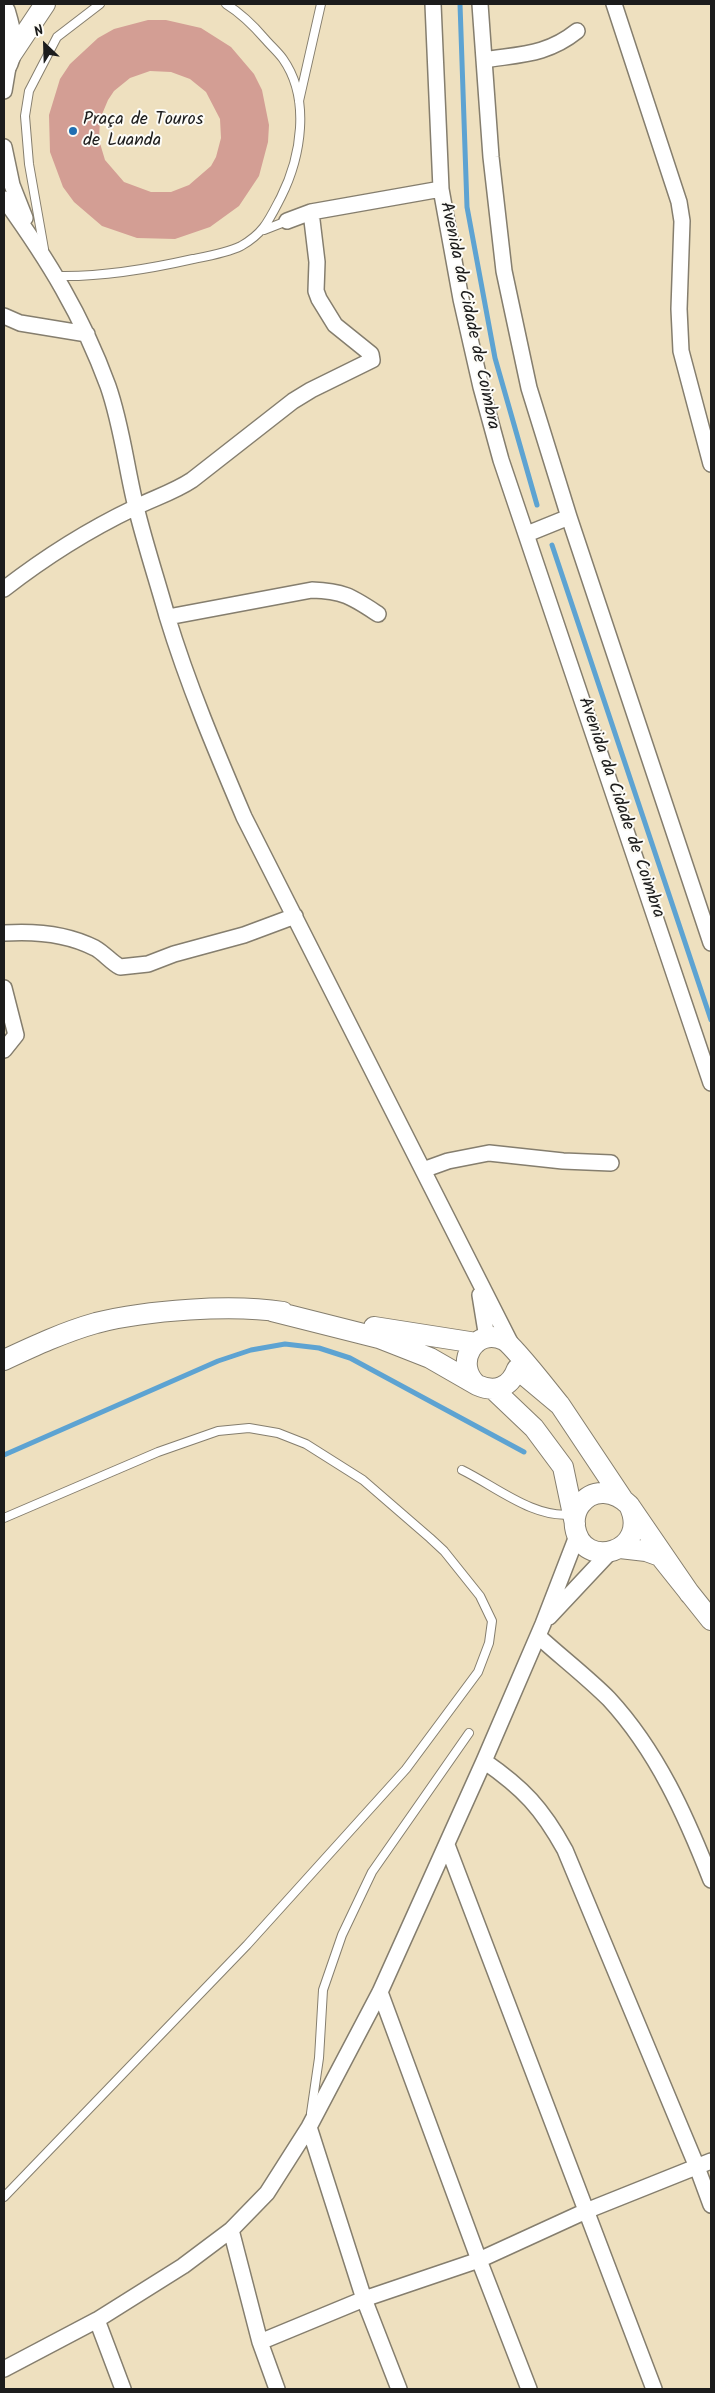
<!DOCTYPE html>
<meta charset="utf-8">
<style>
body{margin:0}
#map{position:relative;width:715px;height:2393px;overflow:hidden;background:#eee0bf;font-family:Kalam,sans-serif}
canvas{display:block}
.frame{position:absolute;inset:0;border:5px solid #1c1c1c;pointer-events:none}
.north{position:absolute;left:20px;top:20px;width:50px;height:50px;-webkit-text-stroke:4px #fdfcf7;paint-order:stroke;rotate:336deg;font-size:14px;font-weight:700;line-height:20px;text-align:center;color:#1c1c1c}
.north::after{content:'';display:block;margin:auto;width:18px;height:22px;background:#1c1c1c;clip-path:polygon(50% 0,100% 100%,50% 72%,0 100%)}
</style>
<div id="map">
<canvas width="715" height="2393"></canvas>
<div class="frame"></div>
<div class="north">N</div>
</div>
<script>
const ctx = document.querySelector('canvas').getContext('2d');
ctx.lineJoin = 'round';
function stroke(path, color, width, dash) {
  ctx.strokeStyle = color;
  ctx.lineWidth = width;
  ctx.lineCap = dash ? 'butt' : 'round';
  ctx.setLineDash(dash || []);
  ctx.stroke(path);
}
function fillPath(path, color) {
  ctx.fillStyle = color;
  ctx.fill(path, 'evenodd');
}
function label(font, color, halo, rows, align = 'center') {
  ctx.font = font + ' Kalam,sans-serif';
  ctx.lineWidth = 4;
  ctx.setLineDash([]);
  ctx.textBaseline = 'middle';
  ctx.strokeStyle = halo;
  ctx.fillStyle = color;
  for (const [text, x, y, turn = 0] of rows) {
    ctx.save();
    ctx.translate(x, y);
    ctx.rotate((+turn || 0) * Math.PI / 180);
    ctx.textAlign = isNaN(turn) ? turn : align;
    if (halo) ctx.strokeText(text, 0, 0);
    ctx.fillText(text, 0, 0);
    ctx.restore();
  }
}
stroke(new Path2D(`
 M460,4L467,207L495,358L537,505
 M552,545L711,1020
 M4,1455L218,1361L251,1350L285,1344L319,1348L350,1358L524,1452`), '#5da3d2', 5);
fillPath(new Path2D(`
 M148,20H166L201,28L231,47L254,74L262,90L269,125L268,142L259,176L239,206L210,227L175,239L137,238L102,226L74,202L63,187L50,152L49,115L60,79L70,64L98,38L114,29ZM150,71L171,72L190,79L206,92L220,119L221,138L216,157L211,166L189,185L171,192H151L124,182L105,160L99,140L100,119L108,100L114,91L130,78Z`), '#d39e94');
const lane = new Path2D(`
 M299,101L321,4
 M264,230L287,221
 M44,249L29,164L25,116L29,91L57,37L100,4
 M58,276C103,277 149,269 193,259C209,256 227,253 241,246C264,233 269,220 281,197C301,157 311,99 283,59C278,52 271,46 265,39C253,25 242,14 226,4
 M462,1470C495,1486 535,1520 573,1514
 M4,1518L158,1452L218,1431L249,1428L278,1433L306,1444L363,1480L430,1538L444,1551L480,1596L492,1621L489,1643L478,1672L406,1769L247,1945L4,2197
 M311,2113L319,2058L323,1990L342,1935L372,1872L469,1733`);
const street = new Path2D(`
 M433,4L441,189L461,299L481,387L501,460L711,1083
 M480,4L491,157L504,271L529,388L569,517L711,943
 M614,4L679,202L682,221L679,309L681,351L711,464
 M484,60C521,54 547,55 577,31
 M4,91L9,61
 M4,147L12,185L25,218
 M4,199C48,260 82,315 108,386C122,426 126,467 136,507C145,544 157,580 167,616C188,685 216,751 244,817L512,1346
 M287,221L311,212L441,189
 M4,316L20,323L87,334
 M527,534L569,517
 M4,589C44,558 88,530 134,508C154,498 174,492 192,480L293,401L311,390L372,360L371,354L335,325L319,299L316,291L317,262L311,212
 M168,617L312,590C344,591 352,597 378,614
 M4,933C34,931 68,934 95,948C104,953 111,962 120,967L148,964L174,954L244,935L295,916
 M4,988L16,1035L4,1050
 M423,1170L448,1161L489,1153L563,1161L611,1163
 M480,1295L487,1338
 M549,1617L610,1552
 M538,1636C561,1657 587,1677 609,1699C657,1751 686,1816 711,1880
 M484,1761C523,1788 542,1808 565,1850L697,2167L711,2205
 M447,1845L654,2389
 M380,1992L479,2260L529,2389
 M309,2127L364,2299L399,2389
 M231,2230L260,2342L277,2389
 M97,2320L123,2389
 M260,2342L364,2299L479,2260L586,2211L711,2161
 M4,2369L97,2320L183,2266L231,2230L267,2193L309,2127L380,1992L484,1761L543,1624L577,1536`);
const secondary = new Path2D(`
 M9,58L45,4
 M272,1311L379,1338L430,1358L477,1385C495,1393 510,1388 517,1369L560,1405C550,1393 514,1346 504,1340C475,1326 453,1364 477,1385
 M374,1327L476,1343
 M4,1360C34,1346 64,1332 96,1323C147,1310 232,1304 283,1312
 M493,1389L534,1428L563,1467L575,1524
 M560,1405L622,1498
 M629,1505C652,1552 582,1572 575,1527C574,1519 575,1512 580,1505C593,1487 615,1491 629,1505L690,1594
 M620,1548L646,1551L660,1556L711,1620`);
const primary = new Path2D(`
 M4,12C10,32 15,49 4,68`);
stroke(lane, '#857e6e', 10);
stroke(street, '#857e6e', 18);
stroke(secondary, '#857e6e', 22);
stroke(primary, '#857e6e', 25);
stroke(lane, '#fff', 8);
stroke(street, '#fff', 15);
stroke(secondary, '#fff', 20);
stroke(primary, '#fff', 22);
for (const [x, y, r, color] of [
 [73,131,5,"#1f6fb2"]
]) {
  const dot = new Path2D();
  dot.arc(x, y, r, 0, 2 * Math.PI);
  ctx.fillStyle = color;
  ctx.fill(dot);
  stroke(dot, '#fdfcf7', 2);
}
label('18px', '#1c1c1c', '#fdfcf7', [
 ["Praça de Touros",83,121],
 ["de Luanda",83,142]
], 'left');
label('18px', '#1c1c1c', '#fdfcf7', [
 ["Avenida da Cidade de Coimbra",468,316,78],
 ["Avenida da Cidade de Coimbra",620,808,71]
]);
</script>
